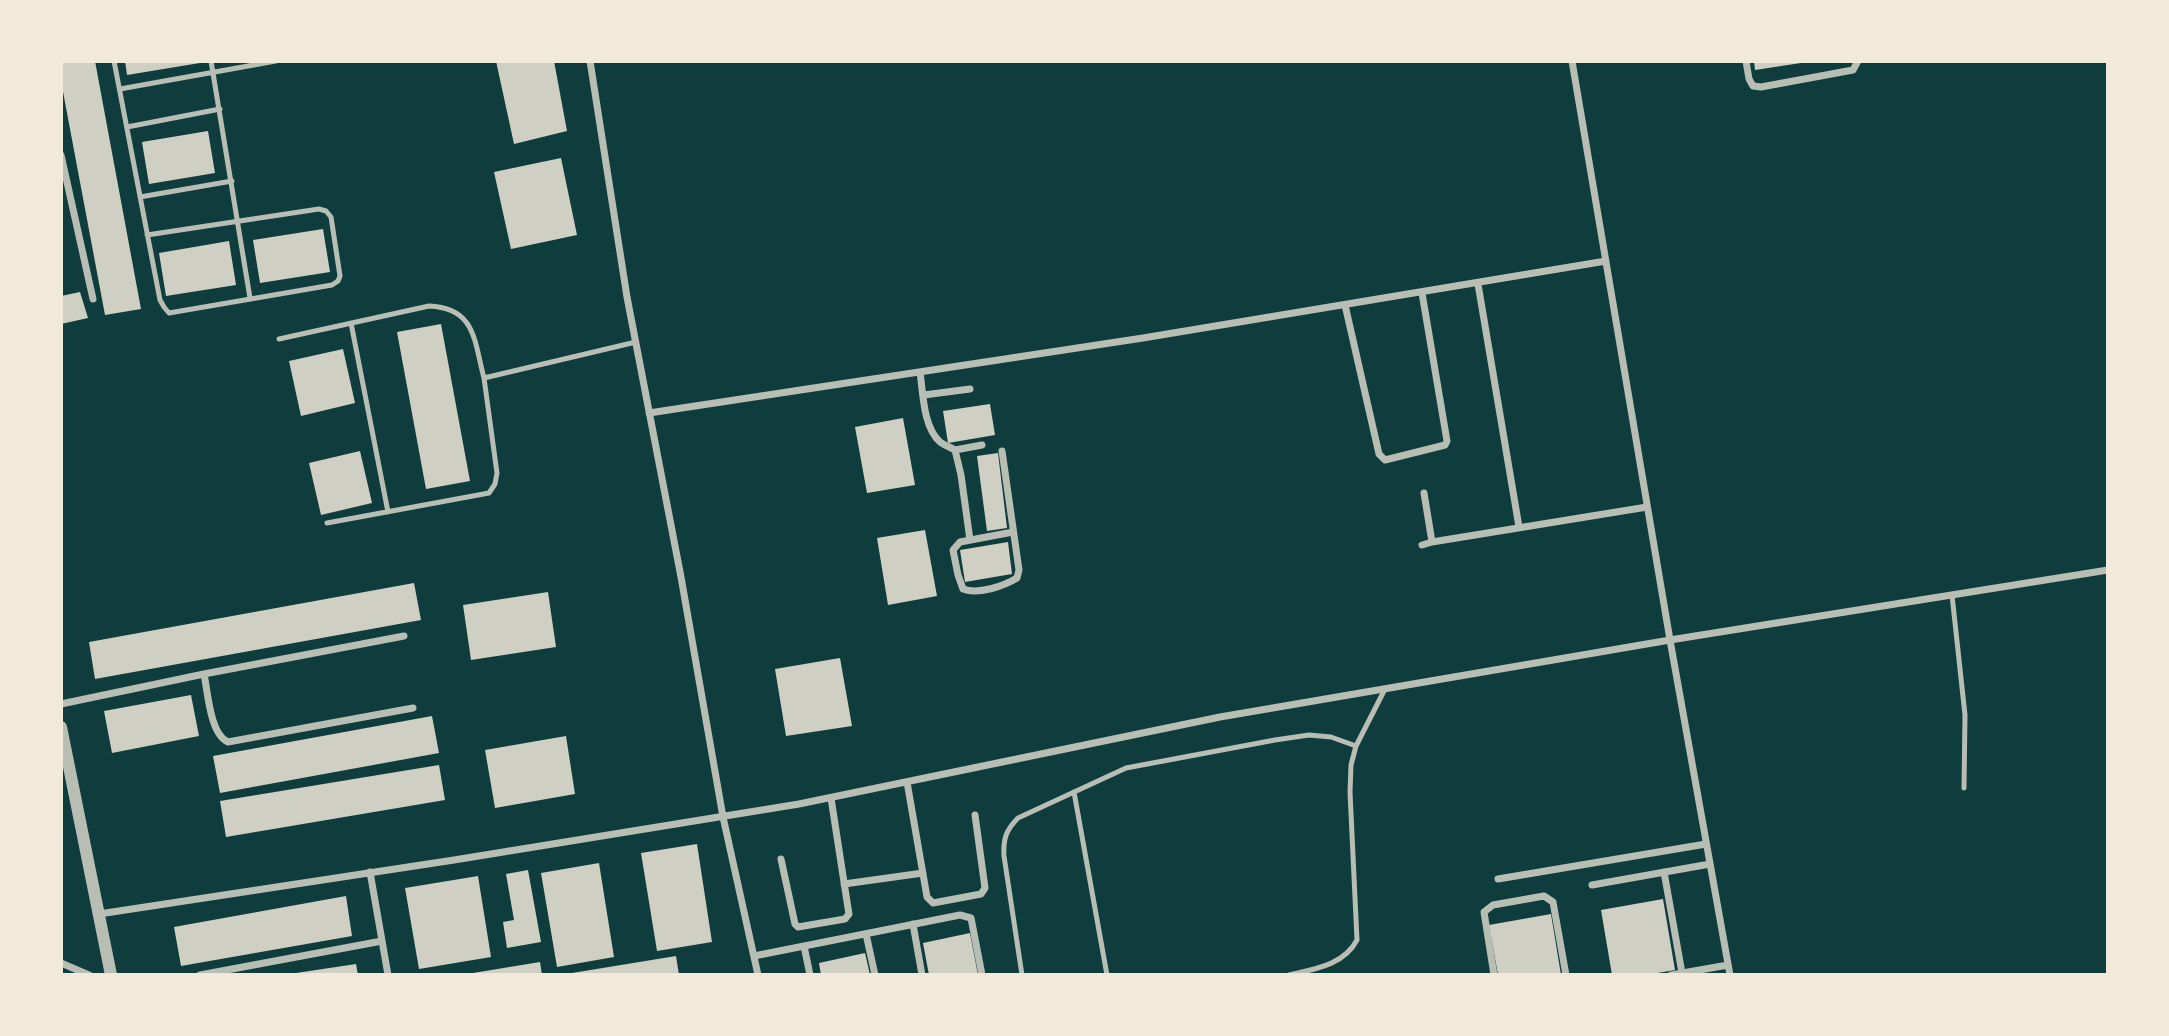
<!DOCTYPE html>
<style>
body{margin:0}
#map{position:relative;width:2169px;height:1036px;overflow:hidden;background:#0f3d3e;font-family:"Exo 2",sans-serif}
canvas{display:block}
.frame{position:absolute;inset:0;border:63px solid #f1e9da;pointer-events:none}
</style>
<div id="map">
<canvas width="2169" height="1036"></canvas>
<div class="frame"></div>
</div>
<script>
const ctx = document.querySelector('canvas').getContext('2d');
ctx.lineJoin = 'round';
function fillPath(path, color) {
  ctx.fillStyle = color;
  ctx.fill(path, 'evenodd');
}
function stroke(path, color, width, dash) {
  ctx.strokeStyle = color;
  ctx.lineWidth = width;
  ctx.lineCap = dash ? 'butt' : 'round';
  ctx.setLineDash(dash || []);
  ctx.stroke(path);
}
fillPath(new Path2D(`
 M61,61H95L141,309L105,315L61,81Z
 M125,61H200V63L127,75Z
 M496,61H554L567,131L514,144Z
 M1754,61H1801V63L1755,70Z
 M208,131L215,173L149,184L142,142Z
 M561,158L577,235L511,249L494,172Z
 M323,229L330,272L260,283L253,240Z
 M229,241L236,285L166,296L159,253Z
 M80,292L88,318L61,324V296Z
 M441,324L470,481L426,489L397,332Z
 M343,349L355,403L301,416L289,361Z
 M990,404L995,435L948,443L943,411Z
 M903,418L915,485L867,493L855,427Z
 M360,451L372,503L321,515L309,463Z
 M998,453L1007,528L987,531L977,456Z
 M925,530L937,596L888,605L877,538Z
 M1008,542L1012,574L965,582L960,550Z
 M414,583L421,620L95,679L89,642Z
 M548,592L556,647L471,660L463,605Z
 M840,658L852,726L786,736L775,669Z
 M191,695L199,736L112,753L104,711Z
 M432,716L439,753L220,793L213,756Z
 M566,736L575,794L495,808L485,750Z
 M439,765L445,800L226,837L220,801Z
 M697,844L712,942L657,951L641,853Z
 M599,863L614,957L557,967L541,873Z
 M528,870L541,942L507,948L503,922L514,920L506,874Z
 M478,876L491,957L419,969L405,888Z
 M346,896L352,936L181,966L174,927Z
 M1663,899L1675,970L1646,975H1612L1601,910Z
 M1551,914L1561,975H1498L1489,925Z
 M970,933L978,975H929L923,943Z
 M865,953L870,975H821L819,963Z
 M676,956L679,975H572V973Z
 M540,962L542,975H473V973Z
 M356,964L358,975H296V973Z`), '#cfcfc3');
stroke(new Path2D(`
 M114,61L144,217L160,300L164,307L169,313L332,285L338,281L340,276L331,217L326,211L319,209L147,235
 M211,61L250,298
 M120,89L276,61
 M127,127L220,109
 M140,197L232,181
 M351,323L388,512
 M279,339L429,306C476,308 474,341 484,378
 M327,523L489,493L495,484L497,473L484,378L636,342
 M1952,595L1965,715L1964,788
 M1074,792L1107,975
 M1022,975L1004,856C1003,839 1006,830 1018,818L1126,768L1275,740L1309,735L1331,737L1356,746
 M1289,975C1315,969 1344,965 1357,940L1350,792L1351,765L1356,746L1385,689`), '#b8beb3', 5);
stroke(new Path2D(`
 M590,61L627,297L681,577L723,817L758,975
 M1572,61L1670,640L1730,975
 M1746,61L1749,79L1753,86L1761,87L1853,70L1858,61
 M61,155L93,299
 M1478,284L1519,527
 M1345,305L1379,454L1385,460L1445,445L1447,441L1422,293
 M920,372C923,392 923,427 940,442C944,445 950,447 955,450L961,475L970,540
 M924,395L970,389
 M649,413L1143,338L1606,261
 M955,450L982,445
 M1002,451L1019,570L1017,578C1004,586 978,595 963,589L958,575L953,550L960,542L1013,532
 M1432,542L1647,507
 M1422,545L1432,542L1424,493
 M204,674C208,693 210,734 228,742L413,708
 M61,704L204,674L404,636
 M907,782L927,897L933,903L981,894L985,888L975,815
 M781,859L795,924L798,927L845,919L849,914L848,908L831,798
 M370,872L388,975
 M1664,872L1682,973
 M1498,879L1706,844
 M844,884L923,873
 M1592,885L1710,864
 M99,914L454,860L799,804L1220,717L1670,640L2108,570
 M913,924L922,975
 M866,934L875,975
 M804,946L810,975
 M754,956L960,915L971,918L982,975
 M61,963L89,975
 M200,975L382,941
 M1494,975L1484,912L1493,905L1544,896L1553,902L1566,975
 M1671,975L1728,965`), '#b8beb3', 7);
stroke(new Path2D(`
 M61,727L111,975`), '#b8beb3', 12);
</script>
